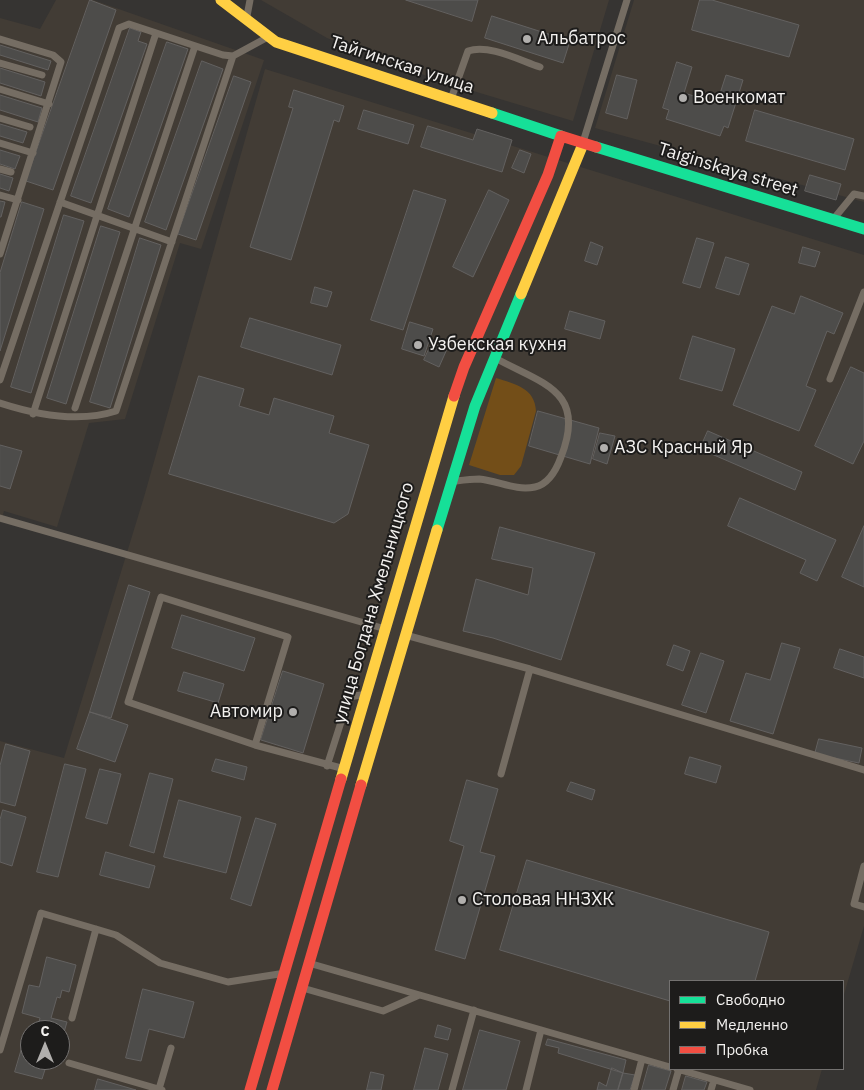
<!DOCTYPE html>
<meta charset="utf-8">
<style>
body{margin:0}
#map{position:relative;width:864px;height:1090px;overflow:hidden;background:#363432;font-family:"IBM Plex Sans",sans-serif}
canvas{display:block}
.legend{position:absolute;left:669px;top:980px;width:175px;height:90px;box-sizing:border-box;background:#1d1c1b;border:1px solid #737170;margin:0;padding:6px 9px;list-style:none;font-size:15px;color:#f3f1ef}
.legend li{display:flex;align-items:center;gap:10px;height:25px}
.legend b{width:25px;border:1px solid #737170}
.north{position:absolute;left:20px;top:1020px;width:50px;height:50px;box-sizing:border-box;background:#1d1c1b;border:1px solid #737170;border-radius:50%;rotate:0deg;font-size:14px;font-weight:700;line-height:20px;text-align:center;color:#f3f1ef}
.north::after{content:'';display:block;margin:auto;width:18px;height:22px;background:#b1afad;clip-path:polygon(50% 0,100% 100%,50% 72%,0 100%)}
</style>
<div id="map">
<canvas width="864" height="1090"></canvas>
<ul class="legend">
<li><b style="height:6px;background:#16e098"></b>Свободно</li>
<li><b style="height:6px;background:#ffcf43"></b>Медленно</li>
<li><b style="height:6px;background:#f24e42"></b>Пробка</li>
</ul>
<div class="north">С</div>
</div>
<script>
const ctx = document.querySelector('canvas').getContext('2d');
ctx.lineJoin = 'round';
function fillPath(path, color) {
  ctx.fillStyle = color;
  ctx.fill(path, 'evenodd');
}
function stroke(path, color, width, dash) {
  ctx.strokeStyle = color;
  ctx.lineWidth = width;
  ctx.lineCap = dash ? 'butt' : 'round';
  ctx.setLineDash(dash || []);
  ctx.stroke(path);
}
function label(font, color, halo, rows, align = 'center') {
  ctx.font = font + ' "IBM Plex Sans",sans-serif';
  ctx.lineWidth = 4;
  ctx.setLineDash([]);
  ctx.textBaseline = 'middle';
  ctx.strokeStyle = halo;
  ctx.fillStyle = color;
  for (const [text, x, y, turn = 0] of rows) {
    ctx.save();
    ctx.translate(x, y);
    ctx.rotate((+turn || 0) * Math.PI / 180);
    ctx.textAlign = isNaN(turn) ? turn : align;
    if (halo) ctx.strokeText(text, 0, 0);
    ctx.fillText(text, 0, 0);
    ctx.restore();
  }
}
fillPath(new Path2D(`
 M56,0H93L264,60L201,249L180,243L125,419L89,423L57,527L4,511L0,523V18L40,29Z
 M261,0H609L573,121L440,81L327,38Z
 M634,0H864V202L595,128Z
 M265,69L864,255V926L843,998V981H670V1069H822L816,1090H0V741L64,758L144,497ZM30,1030H60V1060H30Z`), '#423c35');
fillPath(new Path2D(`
 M496,378C515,384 535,388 536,411L521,466L514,475H500L469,465Z`), '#734e18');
const building = new Path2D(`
 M90,0L116,10L53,190L26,181Z
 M406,0H478L472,21Z
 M700,0H712L799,25L789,57L692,30Z
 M492,16L570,41L563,63L485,38Z
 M130,28L141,32L138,41L147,44L91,203L71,196Z
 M167,42L188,49L129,217L108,209Z
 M0,45L51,61L48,70L0,55Z
 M202,61L223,69L166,230L145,222Z
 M677,62L692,67L684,93L717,103L726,75L743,80L728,128L724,126L720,136L666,119L669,110L663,108Z
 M0,68L45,82L41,96L0,83Z
 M617,75L637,80L627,119L606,113Z
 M234,76L251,82L196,240L178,234Z
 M294,90L344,106L339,122L334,120L291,260L250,247L293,108L289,107Z
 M0,95L42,108L38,122L0,110Z
 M364,110L414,125L408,144L358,129Z
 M755,110L854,139L845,170L746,141Z
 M0,124L27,132L23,143L0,136Z
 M428,126L473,140L477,129L512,140L502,172L421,147Z
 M0,150L20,156L15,169L0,164Z
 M520,150L531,154L524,173L512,168Z
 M0,174L13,178L9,191L0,188Z
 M810,175L841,184L836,200L805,191Z
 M414,190L446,200L403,330L371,320Z
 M489,190L509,200L473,277L453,267Z
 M0,201L5,202L1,217H0Z
 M22,202L44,209L0,351V273Z
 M64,215L84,221L31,393L11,387Z
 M101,226L120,232L66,404L47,398Z
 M140,238L161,245L110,408L90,402Z
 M697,238L714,243L700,288L683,283Z
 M591,242L603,247L597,265L585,261Z
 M803,247L820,252L815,267L799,263Z
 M726,257L749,264L739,295L716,288Z
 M315,287L332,292L327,307L311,303Z
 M801,296L843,313L834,334L827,331L806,386L816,390L799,431L733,405L772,306L794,314Z
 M570,311L605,321L600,339L565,329Z
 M250,318L341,345L332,375L241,347Z
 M410,322L433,329L424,356L402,349Z
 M693,336L735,349L722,391L680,379Z
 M432,343L447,349L439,367L424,360Z
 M851,367L864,373V441L853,464L815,446Z
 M199,376L244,389L239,406L269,415L274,398L334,416L329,433L369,445L348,514L334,523L169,474Z
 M538,411L599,428L590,464L529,446Z
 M708,431L802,472L795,490L700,449Z
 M600,433L615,436L607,464L593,459Z
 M0,445L22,451L10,489L0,486Z
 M740,498L836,540L817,581L800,573L806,560L728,526Z
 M864,526V587L842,577Z
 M500,527L595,553L561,660L493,638L463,631L476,579L528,595L533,568L492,559Z
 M129,585L150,592L111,718L90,712Z
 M182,615L255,638L244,671L172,648Z
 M782,643L800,648L773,734L730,721L746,673L770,680Z
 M674,645L690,651L683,671L667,665Z
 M840,649L864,657V678L834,668Z
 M701,653L724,661L706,713L682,705Z
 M283,671L324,684L303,753L261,740Z
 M184,672L224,684L218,703L178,691Z
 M90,712L128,725L115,762L77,749Z
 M819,739L862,748L859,763L815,754Z
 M6,744L30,751L15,806L0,802V766Z
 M690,757L721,766L716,783L685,774Z
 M216,759L247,767L244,780L212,771Z
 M65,764L86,769L58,877L37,872Z
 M100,769L121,774L107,824L86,818Z
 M150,773L173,779L154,853L130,846Z
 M467,780L498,789L480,852L495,856L465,959L435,950L464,846L450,841Z
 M571,782L595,790L592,800L567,791Z
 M179,800L241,817L226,873L164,857Z
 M3,810L26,817L12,866L0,862V820Z
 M256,818L276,824L251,906L231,899Z
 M106,852L155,866L149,888L100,875Z
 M527,860L769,932L755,981H670V1001L500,950Z
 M47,957L76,965L69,992L62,990L60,998L57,997L51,1018L67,1022L60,1046V1030H37L40,1018L22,1013L29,985L39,987Z
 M143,989L194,1002L184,1038L149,1029L141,1061L126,1058Z
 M438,1025L451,1029L448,1040L435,1037Z
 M480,1030L520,1041L506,1090H463Z
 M548,1039L626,1060L623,1073L558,1053L559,1048L546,1045Z
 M23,1045L30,1047V1060H48L42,1079L15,1072Z
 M425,1048L448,1054L438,1090H414Z
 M649,1065L671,1071L665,1090H642Z
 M612,1068L623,1073L618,1090H597L599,1082L606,1086Z
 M371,1072L384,1075L381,1090H367Z
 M623,1073L635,1075L630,1090H618Z
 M686,1076L707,1082L704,1090H682Z
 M98,1079L136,1090H95Z`);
fillPath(building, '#4d4c4a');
stroke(building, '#636160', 1);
stroke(new Path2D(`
 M247,16L250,0
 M0,39L53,55L61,62L0,254
 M0,63L42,75
 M0,89L49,104
 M451,99L468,51C489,44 519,60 540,67
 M0,118L30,127
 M584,139L627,0
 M0,143L33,153
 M0,169L11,172
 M0,195L18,200
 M60,202L172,242
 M836,216L854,194L864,196
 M830,379L864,292
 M0,380L119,28L129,24L223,55L233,56
 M0,403C37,415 79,423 116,411L233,56L268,37
 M75,408L195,46
 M33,414L156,33
 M456,481C464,480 472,479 479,479C499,481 515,491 535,487C549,484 557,468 561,457C587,391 543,384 497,359
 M0,518L382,628
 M409,636L530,669L864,770
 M255,745L288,637L161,597L128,702L255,745L341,768
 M327,766L349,697L361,695
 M501,774L530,669
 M864,866L854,904L864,907
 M312,964L670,1067
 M306,989L383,1011L417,996
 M72,1018L96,929L116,935L160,963L228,982L279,974
 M0,1050L41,913L96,929
 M69,1063L162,1090
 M677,1069L750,1090
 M159,1089L171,1048
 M452,1090L474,1010
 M526,1090L541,1030
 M634,1090L642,1059
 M673,1090L679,1069
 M711,1090L714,1080`), '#756d63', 7);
stroke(new Path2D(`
 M492,113L561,136
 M596,147L864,229
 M437,530L475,406L521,294`), '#16e098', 11);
stroke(new Path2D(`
 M221,0L276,42L492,113
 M521,294L583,144
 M341,779L454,396
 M361,785L437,530`), '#ffcf43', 11);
stroke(new Path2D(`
 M454,396L464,367L548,175L561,136L596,147
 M250,1090L341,779
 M272,1090L361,785`), '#f24e42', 11);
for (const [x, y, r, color] of [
 [527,39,5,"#b1afad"],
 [683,98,5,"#b1afad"],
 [418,345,5,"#b1afad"],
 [604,448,5,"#b1afad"],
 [293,712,5,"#b1afad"],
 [462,900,5,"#b1afad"]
]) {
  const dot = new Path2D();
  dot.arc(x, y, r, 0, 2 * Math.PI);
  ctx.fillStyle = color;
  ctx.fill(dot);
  stroke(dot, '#1d1c1b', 2);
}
label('18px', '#f3f1ef', '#1d1c1b', [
 ["Альбатрос",537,39],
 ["Военкомат",693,98],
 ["Узбекская кухня",428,345],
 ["АЗС Красный Яр",614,448],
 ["Автомир",283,712,"right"],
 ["Столовая ННЗХК",472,900]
], 'left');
label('18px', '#f3f1ef', '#1d1c1b', [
 ["Тайгинская улица",402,65,18],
 ["Taiginskaya street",728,170,17],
 ["улица Богдана Хмельницкого",374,603,-74]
]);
</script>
